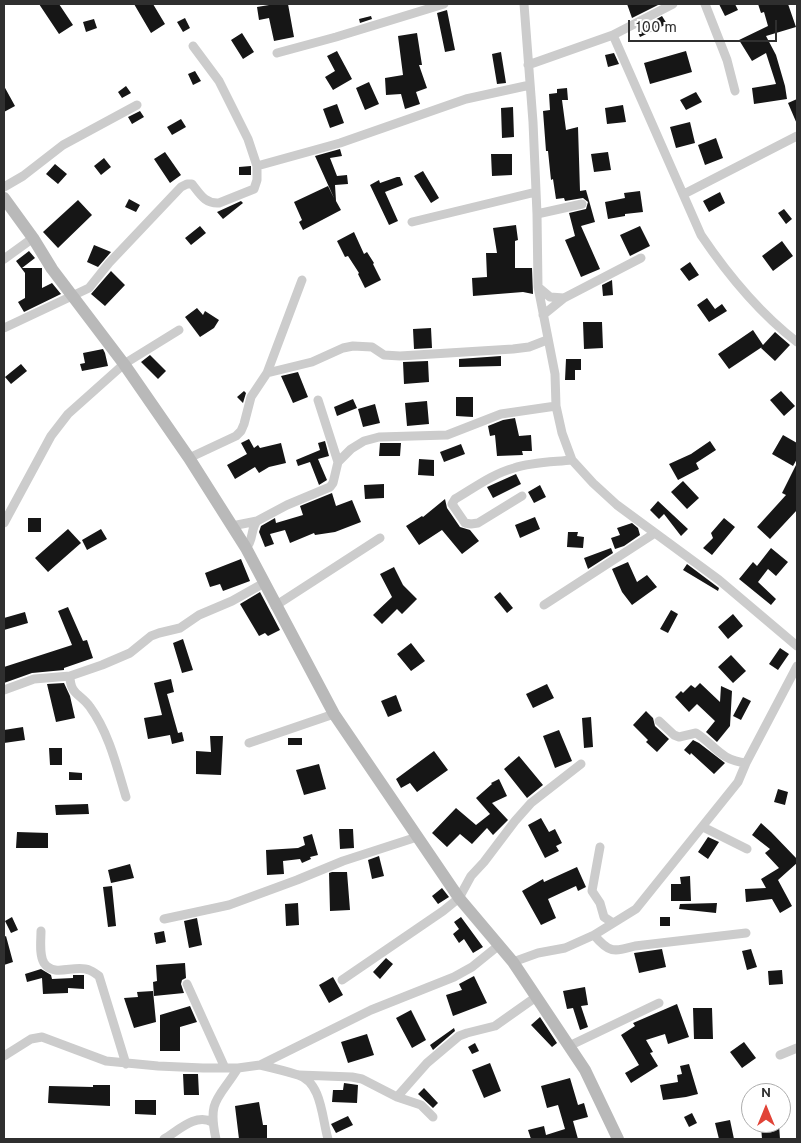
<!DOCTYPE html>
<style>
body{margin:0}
#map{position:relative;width:801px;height:1143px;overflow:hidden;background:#fff;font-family:Overpass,sans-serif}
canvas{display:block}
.frame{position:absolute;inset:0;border:5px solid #2f2f2f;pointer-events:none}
.north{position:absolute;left:741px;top:1083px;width:50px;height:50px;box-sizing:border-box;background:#fff;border:1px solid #acacac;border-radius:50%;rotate:0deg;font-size:14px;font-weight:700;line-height:20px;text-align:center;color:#2f2f2f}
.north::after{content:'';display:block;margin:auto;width:18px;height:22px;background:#e14337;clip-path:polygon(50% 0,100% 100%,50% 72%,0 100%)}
.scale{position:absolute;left:628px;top:20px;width:149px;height:22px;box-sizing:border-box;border:2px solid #2f2f2f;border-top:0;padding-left:6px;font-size:15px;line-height:18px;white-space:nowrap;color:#2f2f2f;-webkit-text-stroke:4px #fff;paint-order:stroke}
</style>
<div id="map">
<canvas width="801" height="1143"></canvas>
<div class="frame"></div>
<div class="north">N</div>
<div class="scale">100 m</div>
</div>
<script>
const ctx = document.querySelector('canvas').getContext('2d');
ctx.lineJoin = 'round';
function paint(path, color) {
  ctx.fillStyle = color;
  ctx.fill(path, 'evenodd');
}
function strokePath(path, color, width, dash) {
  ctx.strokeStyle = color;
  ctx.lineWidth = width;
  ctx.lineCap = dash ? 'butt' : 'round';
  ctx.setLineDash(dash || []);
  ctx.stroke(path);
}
paint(new Path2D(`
 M39,4H59L73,25L59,34Z
 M134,4H153L165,24L151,33Z
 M275,4H288L294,37L274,41L269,18L259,20L257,7Z
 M627,4H660L632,18Z
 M719,4H735L738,10L725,16Z
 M758,4H788L796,27L766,36L776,55L785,86L787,99L754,104L752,88L776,84L766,53L752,61L739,40L768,26L764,12L761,13Z
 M447,10L455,50L445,52L437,13Z
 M371,16L372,19L360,23L359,19Z
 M662,16L667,24L640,37L637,30Z
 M185,18L190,28L183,32L177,22Z
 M94,19L97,28L86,32L83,22Z
 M242,33L254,52L243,59L231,40Z
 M417,33L422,65H419L427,88L416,92L420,104L405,109L401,94L386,95L385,78L403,75L398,36Z
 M337,51L352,79L333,90L325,77L335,71L327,56Z
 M686,51L692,72L650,84L644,63Z
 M501,52L506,83L497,84L492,54Z
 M614,53L619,64L608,67L605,55Z
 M195,71L201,81L193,85L188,74Z
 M369,82L379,104L365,110L356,88Z
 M4,86L15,106L4,112Z
 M126,86L131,93L122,98L118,92Z
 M567,88L568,100H562L566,130L578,127L580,191L586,190L595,222L581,226L600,269L581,277L565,240L575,236L569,213L586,209L588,202L583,198L565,201L564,198L556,199L553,179L551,180L548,151H546L543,111L550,110L549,94L557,93V89Z
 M696,92L702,102L686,110L680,100Z
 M797,99V124L788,103Z
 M337,104L344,123L330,128L323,109Z
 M623,105L626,122L607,124L605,108Z
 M513,107L514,137L502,138L501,108Z
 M140,111L144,117L132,124L128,117Z
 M181,119L186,127L172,135L167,127Z
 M690,122L695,143L676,148L670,127Z
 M716,138L723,158L705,165L698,145Z
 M340,149L342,156L330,158L337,176L347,175L348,184L335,185L336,201L341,210L303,230L299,222L302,220L294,202L328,186L334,198L315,156Z
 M165,152L181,175L170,183L154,159Z
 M608,152L611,170L594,172L591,154Z
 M491,154H512V175L492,176Z
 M104,158L111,167L101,175L94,166Z
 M55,164L67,174L58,184L46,174Z
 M251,166V175H239V167Z
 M423,171L439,198L431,203L414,176Z
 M397,177H400L403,185L385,192L398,221L389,225L370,185L379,180L380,183Z
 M640,191L643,212L625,214V216L608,219L605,202L625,198L624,193Z
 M720,192L725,203L709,212L703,201Z
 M129,199L140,205L136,212L125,207Z
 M78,200L92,215L58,248L43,232Z
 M241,201L243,203L223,219L217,212Z
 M784,209L792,219L786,224L778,213Z
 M516,225L518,240L515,241V268H532L533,294L523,292L473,296L472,278L487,277L486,253H497L493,228Z
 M200,226L206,233L191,245L185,238Z
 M640,226L650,246L630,256L620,235Z
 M354,232L364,254L367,252L374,263L373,264L381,280L365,288L358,274L359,273L348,256L345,257L337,241Z
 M782,241L793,256L773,271L762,256Z
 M94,245L111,252L98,267L87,262Z
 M29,251L35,258L22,268H42V288L52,283L61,294L24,312L18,302L25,298V273L16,261Z
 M690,262L699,275L689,281L680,269Z
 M111,271L125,285L105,306L91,294Z
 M612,280L613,295L603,296L602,285Z
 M707,298L715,309L722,304L727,311L709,322L697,305Z
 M197,308L203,315L205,311L219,320L214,328L200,337L185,317Z
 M583,322H602L603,348L584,349Z
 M431,328L432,348L414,349L413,329Z
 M753,330L763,345L775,332L790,345L775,361L761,348L762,347L729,369L718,354Z
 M103,349L105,353L108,366L82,371L80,364L85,363L83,353Z
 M150,355L166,371L158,379L141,362Z
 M501,356V366L459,367V359Z
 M566,359H581V370H575V380H565Z
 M428,361L429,382L404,384L403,362Z
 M21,364L27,371L11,384L5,377Z
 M298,372L308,397L293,403L281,376Z
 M244,391L246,393L243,403L237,397Z
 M781,391L795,406L784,416L770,400Z
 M456,397H473V417L456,416Z
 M353,399L357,408L337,416L334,407Z
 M427,401L429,424L407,426L405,403Z
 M375,404L380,423L363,427L358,409Z
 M515,418L519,436L531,435L532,451H522L523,455L497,456L495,435L490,436L488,426L503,420Z
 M783,435L797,443V459L793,466L772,454Z
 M249,439L254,448L258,445L260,448L281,443L286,463L269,467L259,473L255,467L235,479L227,465L247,454L241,443Z
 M325,441L329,456L318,459L327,480L319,485L310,462L298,466L296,460L320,450L318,443Z
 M710,441L716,450L696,463L699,469L678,480L669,464L691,454Z
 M380,443H401L400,456H379Z
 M461,444L465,454L444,462L440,452Z
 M419,459L434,460V476L418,475Z
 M797,463V510L770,539L757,527L786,495L782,493Z
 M516,474L521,484L493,498L487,487Z
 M683,481L699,498L687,509L671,492Z
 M384,484V498L365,499L364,485Z
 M540,485L546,497L534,503L528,492Z
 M332,493L336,506L352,500L361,522L335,532L315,535L314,533L290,543L285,530L270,534L274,544L265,547L259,532L261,526L275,518L276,523L303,515L300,506Z
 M445,499L447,508L460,527L470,530L479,541L462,554L442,530L419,545L406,526L422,516L423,517Z
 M658,501L688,529L681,536L664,514L659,519L650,510Z
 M535,517L540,529L520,538L515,525Z
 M28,518H41V532H28Z
 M724,518L735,527L712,555L703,548L713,538L711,533Z
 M632,523L638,528L640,535L624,546L615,549L611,538L620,535L617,528Z
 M68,529L81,543L48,572L35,558Z
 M101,529L107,539L87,550L82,540Z
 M568,532H578L577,536L584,537L583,548L567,547Z
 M611,548L613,553L588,569L584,558Z
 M771,548L788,562L776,576L768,569L758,582L776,599L771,605L739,579L753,562L757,566Z
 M241,559L250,581L223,591L220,584L210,587L205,573Z
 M628,562L637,582L647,575L657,587L632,605L622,592L612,569Z
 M687,564L719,588L718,591L683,570Z
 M394,567L403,585L417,599L402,614L397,609L382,624L373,615L392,597L380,574Z
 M260,592L280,630L268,636L265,633L259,636L240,604Z
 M500,592L513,608L507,613L494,597Z
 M68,607L83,641L87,640L93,658L64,668V670L32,673L4,683V667L72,645L58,611Z
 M671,610L678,614L668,633L660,629Z
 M25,612L28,623L4,630V618Z
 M733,614L743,626L728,639L718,627Z
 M183,639L193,670L182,673L173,643Z
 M411,643L425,661L411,671L397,654Z
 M780,648L789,654L778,670L769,664Z
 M731,655L746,671L733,683L718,667Z
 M171,679L174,692L167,694L178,733L182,732L184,741L172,744L170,735L148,739L144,718L162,715L154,683Z
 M64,683L70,696L75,718L56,722L47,684Z
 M700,683L720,702L721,686L732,691L730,726L717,742L706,732L715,721L697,704L689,712L675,697L681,691L683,693L691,685L695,688Z
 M547,684L554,698L533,708L526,694Z
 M396,695L402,711L388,717L381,701Z
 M743,697L751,701L741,720L733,716Z
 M646,711L653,718L655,726L669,739L657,752L646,742L648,740L633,725Z
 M591,717L593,747L584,748L582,718Z
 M23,727L25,740L4,743V730Z
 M559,730L572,761L555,768L543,736Z
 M210,736H223L221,775L196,774V751L211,752Z
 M288,738H302V745H288Z
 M693,740L699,743L725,763L714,774L691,753L690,755L684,750Z
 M49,748H62V765H50Z
 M434,751L448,770L417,792L410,783L401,788L396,779Z
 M519,756L543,785L527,798L504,769Z
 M319,764L326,789L304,795L296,770Z
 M69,772L82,773V780H69Z
 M499,779L507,796L492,803L508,820L493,835L487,828L472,844L460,834L447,847L432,833L456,808L476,825L490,814L476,798L492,784L491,783Z
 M778,789L788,792L785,805L774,802Z
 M88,804L89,814L56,815L55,805Z
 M541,818L549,832L555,829L562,843L556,846L559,851L545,858L528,825Z
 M761,823L771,832L797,859V863L778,880L792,906L780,913L772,899L746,902L745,889L766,888L761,879L779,868L765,853L770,849L752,835Z
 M339,829H353L354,848L340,849Z
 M17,832L48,833V848H16Z
 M312,834L318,855L310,857L311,859L302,863L300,859L283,861L284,874L267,875L266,850L298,848L305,845L303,837Z
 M708,837L719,842L708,859L698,852Z
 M379,856L384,876L372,879L368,860Z
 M130,864L134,878L111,883L108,870Z
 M577,867L586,887L578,891L576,886L548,899L556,918L541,925L522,891L543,879L544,882Z
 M332,872H347L350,910L330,911L329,873Z
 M690,876L691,901H671V884H681L680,877Z
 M112,886L116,926L108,927L103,887Z
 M442,888L449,897L438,904L432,896Z
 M298,903L299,925L286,926L285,904Z
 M717,903L716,913L679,909L680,904Z
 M12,917L18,930L11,933L5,921Z
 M461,917L483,947L473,953L464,939L459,943L453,934L459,929L454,922Z
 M660,917H670V926H660Z
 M197,918L202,945L189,948L184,921Z
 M164,931L166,942L156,944L154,933Z
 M6,936L13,962L4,965V937Z
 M662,949L666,967L639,973L634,953Z
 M751,949L757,967L747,970L742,951Z
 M386,958L393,964L380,979L373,972Z
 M185,963L186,978L182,980L181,984L184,993L154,996L153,982L157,981L156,965Z
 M41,969L51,975L52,979L73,978V975H84V989L68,988V993L43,994L42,978L27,982L25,974Z
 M782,970L783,984L769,985L768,971Z
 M474,976L487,1003L453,1016L446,995L462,990L459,984Z
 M333,977L343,995L329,1003L319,985Z
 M585,987L588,1005L581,1006L588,1027L580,1030L573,1008L567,1009L563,991Z
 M153,991L156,1022L134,1028L124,998L138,997L137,992Z
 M677,1004L689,1037L668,1044L665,1034L646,1040L653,1052L650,1053L658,1066L631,1083L625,1073L639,1065L621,1035L635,1026L633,1023Z
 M190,1006L197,1022L180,1027V1051H160V1015Z
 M693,1008H712L713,1039H694Z
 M411,1010L426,1040L412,1048L396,1018Z
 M540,1017L557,1043L552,1047L531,1025Z
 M454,1028L455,1031L433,1050L430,1045Z
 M367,1034L374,1055L348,1063L341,1042Z
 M744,1042L756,1058L742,1068L730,1052Z
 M475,1043L479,1051L472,1054L468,1047Z
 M490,1063L501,1091L484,1098L472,1070Z
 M689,1064L698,1094L686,1097L663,1100L660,1085L678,1082L677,1075L682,1074L680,1066Z
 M183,1074H198L199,1095H184Z
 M570,1078L578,1105L584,1103L588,1117L573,1121L578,1139H531L528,1130L544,1126L546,1135L565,1129L558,1105L547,1108L541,1086Z
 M344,1083L358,1085L357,1103L332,1102L333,1090H343Z
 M93,1085H110V1106L48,1103L49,1086L93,1087Z
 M424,1088L438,1103L433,1108L418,1094Z
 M135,1100H156V1115L135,1114Z
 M259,1102L263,1125H267V1139H239L235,1106Z
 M692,1113L697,1123L689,1127L684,1117Z
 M348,1116L353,1125L336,1133L331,1124Z
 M730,1120L734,1139H719L715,1123Z
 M779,1125L780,1139H762L761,1126Z`), '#161616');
strokePath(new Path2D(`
 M524,4L533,122L537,214L538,287L555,374L556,406L562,433L572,460L593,483L617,505L719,580L797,646
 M705,4L727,60L735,91
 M613,35L673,4
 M277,53L336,37L444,4
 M528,65L613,35L701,235C728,275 758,312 797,342
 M257,166L340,143L466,99L530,85
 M4,187L23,176L63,145L137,105
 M684,194L797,136
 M537,214L582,204
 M412,222L536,192
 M4,259L33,238
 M538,287L550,297L564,298
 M543,315L564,298L641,258
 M4,328L89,288L109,263L181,187L187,184H192C200,194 205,204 219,203L254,189L257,180V166L248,139L219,81L193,46
 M267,373L312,362L343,348L353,346L372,347L384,355L400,356L513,349L529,347L547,340
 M189,458L236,436L241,431L244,424L251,397L267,373L302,280
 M338,462L351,449L364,441L379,437L447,435L501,414L556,406
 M522,496L478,523L471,524L465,523L452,504L455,499C474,488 492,474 514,468C532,462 553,462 572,460
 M4,523L51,436L68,414L124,364L179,330
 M232,526L257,521L287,505L330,487L333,483L338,462L318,400
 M246,548C254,540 250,530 257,521
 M544,605L655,533
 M275,606L380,538
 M70,676C70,695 81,694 90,707C109,733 117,767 126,797
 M4,690L34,679L70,676L102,665L130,653L151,636L159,633L180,628L199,615L232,601L264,583
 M659,721L674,735L679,737L696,733C716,746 720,760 746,763
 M249,743L334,714
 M703,827L747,849
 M600,847L592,891L600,903L604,917L613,923
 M164,919L229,905L297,880L343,861L417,837
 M41,931C41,940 39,955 44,963C54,978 75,964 89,970C92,971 96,974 99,976L126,1064
 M594,935C609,953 613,952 635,946L746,933
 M513,962L538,953L565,948L594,935L636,909L738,782L746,763L797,666
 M342,980L443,911L459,898L471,876L484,862L515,821L531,803L581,764
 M187,984L225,1068
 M569,1046L659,1003
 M780,1055L797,1048
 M4,1056L31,1039L42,1037L106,1061L158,1066L203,1068H238L260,1065L371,1010L454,977L472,967L498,946
 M260,1065C273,1068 286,1071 298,1075C322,1082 322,1119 328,1139
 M299,1075L352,1077L362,1079L397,1097L421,1105L433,1117
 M397,1097L427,1063L459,1036L467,1033L495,1026L536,997
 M164,1139C178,1131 195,1113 212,1122
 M216,1139C207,1099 219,1099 238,1068`), '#ccc', 9);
strokePath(new Path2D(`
 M4,198L33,238L52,269L124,364L189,458L246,548L334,714L459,898L513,962L585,1070L618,1139`), '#b9b9b9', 12);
</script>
